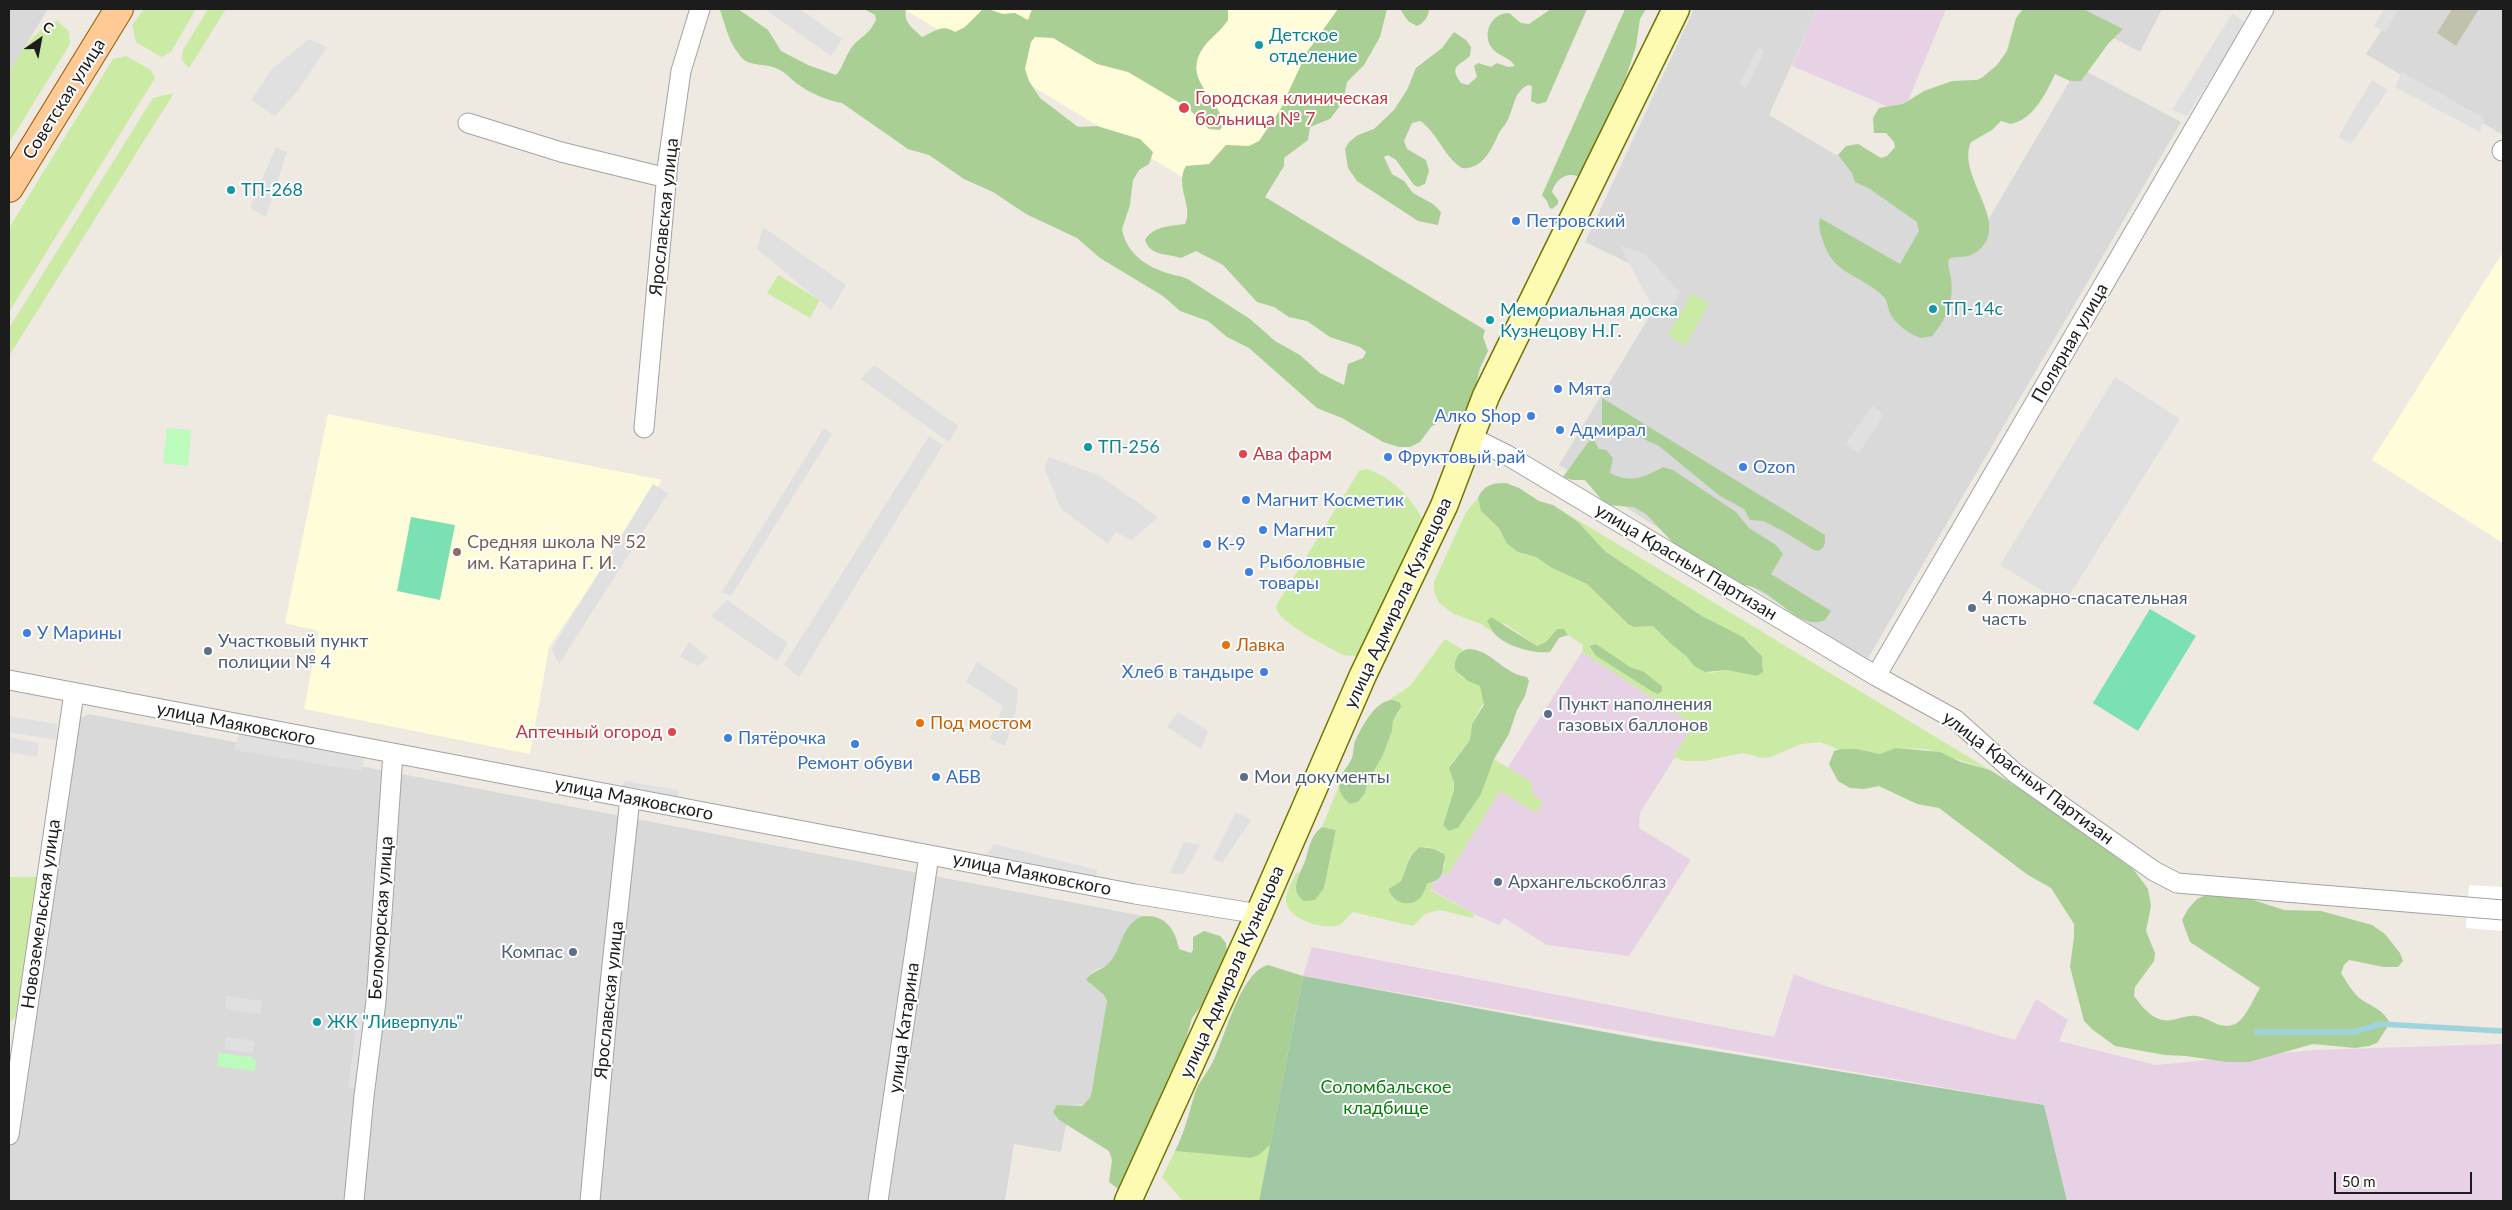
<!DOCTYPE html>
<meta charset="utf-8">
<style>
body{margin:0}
#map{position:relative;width:2512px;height:1210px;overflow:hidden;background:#eee9e1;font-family:Lato,sans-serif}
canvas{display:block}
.frame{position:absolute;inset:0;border:10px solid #1c1c1c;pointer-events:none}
.north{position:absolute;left:15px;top:15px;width:50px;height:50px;-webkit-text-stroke:4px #fff;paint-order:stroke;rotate:33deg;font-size:14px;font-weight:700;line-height:20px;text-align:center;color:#1c1c1c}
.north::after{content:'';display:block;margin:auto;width:18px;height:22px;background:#1c1c1c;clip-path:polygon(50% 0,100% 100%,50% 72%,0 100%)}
.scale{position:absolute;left:2334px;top:1172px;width:138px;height:22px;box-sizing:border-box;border:2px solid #1c1c1c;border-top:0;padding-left:6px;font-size:15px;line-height:18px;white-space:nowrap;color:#1c1c1c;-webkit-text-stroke:4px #fff;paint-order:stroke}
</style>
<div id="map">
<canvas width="2512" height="1210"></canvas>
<div class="frame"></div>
<div class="north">С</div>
<div class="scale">50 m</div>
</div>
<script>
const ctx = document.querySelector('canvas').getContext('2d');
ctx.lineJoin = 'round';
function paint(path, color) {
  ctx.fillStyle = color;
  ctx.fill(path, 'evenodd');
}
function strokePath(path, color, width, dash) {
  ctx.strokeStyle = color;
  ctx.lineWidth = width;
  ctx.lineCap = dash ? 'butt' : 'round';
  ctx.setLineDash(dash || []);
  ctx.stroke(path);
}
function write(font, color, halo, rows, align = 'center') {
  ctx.font = font + ' Lato,sans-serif';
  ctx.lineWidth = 4;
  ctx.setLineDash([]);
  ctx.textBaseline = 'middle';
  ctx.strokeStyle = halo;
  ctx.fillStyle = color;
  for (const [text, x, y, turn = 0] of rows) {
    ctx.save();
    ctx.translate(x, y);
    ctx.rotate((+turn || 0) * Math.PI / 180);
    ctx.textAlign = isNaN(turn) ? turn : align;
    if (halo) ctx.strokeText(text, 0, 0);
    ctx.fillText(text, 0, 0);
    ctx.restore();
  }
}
paint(new Path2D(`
 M9,9H48L9,73Z
 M1694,9H1817L1769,115L1977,239L2078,67L2181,122L1867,660L1559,465L1670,283L1585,242Z
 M2059,9H2162L2140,52Z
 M2395,9H2503V135L2366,54Z
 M88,714L1143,916L1125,930L1119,948L1108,965L1093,971L1086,980L1104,995L1107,1001L1100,1055L1090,1098L1086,1104L1069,1106L1059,1120L1066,1124L1061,1152L1014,1144L1005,1201H9V1073L78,720Z`), '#dad9d9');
paint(new Path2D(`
 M1817,9H1946L1903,113L1792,66Z
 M1582,652L1695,725L1640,813L1639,828L1691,860L1629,956L1547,945L1504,918L1499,925L1474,914L1430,889Z
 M1312,947L1774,1037L1794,974L1822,985L2015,1040L2036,999L2068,1020L2059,1041L2156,1065L2313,1050L2503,1044V1201H2067L2044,1105L1303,976Z`), '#e7d2e5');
paint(new Path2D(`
 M904,9H1364L1234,208Z
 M2503,252V543L2372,460Z
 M328,414L662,480L549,647L530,754L304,709L319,631L285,623Z`), '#fffdd9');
paint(new Path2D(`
 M2452,9H2479L2456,46L2437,33Z`), '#c2c1ac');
paint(new Path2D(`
 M144,9H196L171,52L161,57L136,42L132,25Z
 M208,9H226L189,68L182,60L183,50Z
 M57,21L69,31L70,44L9,143C9,122 6,98 9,77C11,62 41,22 57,21Z
 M126,56L151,70L155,78L9,312V228L113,59Z
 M174,93L9,356V328L153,98Z
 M778,275L820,300L810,318L767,293Z
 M1692,293L1709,304L1685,346L1668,335Z
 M1366,469C1389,474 1415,501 1424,523L1363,657L1343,655C1329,647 1276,622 1276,606L1359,471Z
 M1478,498L1481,511L1499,528L1507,544L1518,552L1536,557L1552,568L1587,584L1628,624L1634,627L1653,626L1671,644L1686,656L1694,666L1711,673L1726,670L1757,676L1763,672L1762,656L1749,642L1702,616L1606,552L1578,522L1553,505L1990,770L1926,749L1897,748L1880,754L1857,749H1838L1820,742L1801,744L1771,757L1762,758L1743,753L1704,761H1685L1673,757L1694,725L1582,652L1583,645L1568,635L1566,631L1557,629L1546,642L1537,646L1504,623L1492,628L1493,632L1481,624L1454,614L1439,603L1434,591V582L1466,512ZM1596,644C1604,650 1621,663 1629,666C1641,672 1650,676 1660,684L1656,693L1595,655L1589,648L1591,645Z
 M1445,639L1463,650L1455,661L1454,667L1462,677L1480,686L1484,702L1472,724L1470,740L1452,763L1454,790L1443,825L1456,830C1474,809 1484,785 1494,759L1531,782L1533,795L1543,802L1536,813L1500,791L1447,876L1443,873C1444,868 1447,861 1445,857C1443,848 1428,847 1420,847C1405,857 1408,865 1402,878C1399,884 1394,888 1390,894C1397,905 1413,906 1422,896C1424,893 1425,887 1427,884L1434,882L1430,890L1474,914L1473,918L1440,910L1425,914L1413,926L1353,912C1349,916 1344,922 1339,925C1324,931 1283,918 1286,898C1287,890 1293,880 1296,873L1299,872L1296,884L1299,897L1324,888L1336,830L1322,827L1339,786L1340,792L1350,804L1358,802L1365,793L1368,781L1383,755L1392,731L1393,721L1400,711L1393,700H1389L1410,686Z
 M9,877H39L21,1012L9,1023Z
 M1270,1145L1259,1201H1183L1162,1177L1175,1151L1251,1158L1259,1155Z`), '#cbeba4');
paint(new Path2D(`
 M738,9L768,30L781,51L808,65L836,75C843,68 845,56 852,47C861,36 868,36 876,20L875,15L864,9H906C903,23 913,28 922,37C934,32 942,23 955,32L965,27L982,10L988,9L1003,14L1015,13L1028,20L1032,9H1228V20C1220,33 1208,38 1200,53C1185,83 1221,99 1223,125L1220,130L1209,129L1187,107L1128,72L1097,64L1053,38L1035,37L1031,42L1025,69L1029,81L1040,98L1078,127L1097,126L1140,139L1153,152L1149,164L1139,170L1133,180L1130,205L1122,229C1126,252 1144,265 1164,272C1174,276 1182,275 1191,281L1250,319L1275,341L1300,355L1320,373L1344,385L1348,364L1363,358L1366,352L1360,347L1330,337L1307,321L1289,317L1274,307L1257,302L1223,265L1196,251L1181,258C1167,253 1151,257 1145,240C1153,226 1171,226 1185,224C1194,207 1174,185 1186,166L1209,164L1226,145L1249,146L1259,141L1280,110L1307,52L1338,9H1387L1380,37L1364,65L1347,82L1343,102L1330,119L1310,127L1308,140L1284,158V166L1265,197L1485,330L1483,337L1488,351L1480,368L1474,393L1462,416L1454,424L1446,417L1431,427L1420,442L1410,447H1399L1383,442L1342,418L1317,408L1249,348L1227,337L1208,321L1180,311L1163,296L1100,258L1077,238L1026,214L993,192L964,179L929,155L908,149L842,103C828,101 808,92 796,83C790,78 785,72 778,69C767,63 750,67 742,58C729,44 726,27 720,10Z
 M1400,9H1429C1429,16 1424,23 1417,26L1408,21Z
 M1551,9H1587L1546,102L1538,104L1531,101L1532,86L1528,85C1514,92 1515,104 1509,117C1507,123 1502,128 1499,133C1492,148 1483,170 1462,168C1443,156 1438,133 1420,121L1412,123L1404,141L1407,149L1426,160L1429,171L1425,184L1418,187L1414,185L1396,160L1388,155L1384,157L1392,174L1404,181L1413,193L1433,204L1441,212L1438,225L1418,221L1357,181L1348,168L1345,149L1349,142L1358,135L1374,129L1394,110L1407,90L1416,68L1442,48L1454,32L1466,40L1471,47L1470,56C1460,65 1448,66 1461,83L1468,85L1477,77L1474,66L1478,63L1491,67L1497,63L1508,67L1515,66C1510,57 1497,56 1491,47C1482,32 1492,13 1509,13L1521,23L1529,24Z
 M1625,9H1646L1640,19L1636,46L1626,77L1619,91L1620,94L1579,177C1567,171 1555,180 1552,192L1558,200V204L1552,209L1549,207L1547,201L1542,195Z
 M2023,9H2083L2123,29L2108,44L2081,81H2070L2055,74C2046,93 2034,119 2011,124L2001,121L1992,130L1971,142C1955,177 2016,226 1975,253C1966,259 1957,255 1949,259C1947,266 1950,271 1951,278C1954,301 1947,319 1932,336L1921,338C1908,334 1894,323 1889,311C1888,306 1887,300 1883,296C1860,274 1833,275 1823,241C1820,232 1818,227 1820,218L1900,264L1919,231L1917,222L1870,189L1855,182L1852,173L1838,155L1846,146L1858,144L1881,158L1887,156L1895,147L1894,142L1886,133H1874L1873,118L1879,108L1903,104L1924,91L1952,81L1977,80L1983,77L1997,65L2007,51L2016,18Z
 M1602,398L1825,535C1825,543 1826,546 1819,551L1814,550L1783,531L1763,521L1750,520L1744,509L1720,496L1659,446L1633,434L1619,435L1602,429Z
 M1592,437L1599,449L1606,450L1613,458L1610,473C1631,484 1645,477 1663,467L1673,470L1736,512L1749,528L1776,545L1783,554L1771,574L1831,611L1825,620C1795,633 1773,583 1739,585L1676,546L1646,514L1634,507L1606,505L1585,480H1572L1563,477Z
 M1506,483L1519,488L1539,501L1553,505L1578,522L1606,552L1702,616L1743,637L1762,656L1763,672L1757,676L1726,670L1705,672L1694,666L1686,656L1671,644L1653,626L1634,627L1628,624L1587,584L1552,568L1536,557L1518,552L1507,544L1499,528L1481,511L1478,498C1484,485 1492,483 1506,483Z
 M1491,617L1537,646L1546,642L1557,629H1564L1568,635L1559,638L1550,652C1533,654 1504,646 1493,632C1491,629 1489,624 1487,621Z
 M1596,644L1630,667L1644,672L1662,686V691L1658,694L1653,692L1595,655L1589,646Z
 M1467,649C1492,649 1501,673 1527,677L1529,681L1525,696L1517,710L1509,734L1494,759L1481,794L1458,828L1449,831L1443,825L1454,790V783L1449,768L1470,740L1472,724L1484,705L1480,686L1468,681L1455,670C1453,661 1458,652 1467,649Z
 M1393,700L1400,703L1401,707L1393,721L1392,731L1383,755L1368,781L1365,793L1358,802L1350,804C1344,799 1339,793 1339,785C1339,775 1347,768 1351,760C1354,755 1353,747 1355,741C1362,727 1375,700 1393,700Z
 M1896,748L1940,752L1961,762L1990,770L2047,806L2134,870L2148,889L2151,906L2146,931L2155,953L2154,961L2135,987L2134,996C2141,1005 2148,1015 2159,1019C2172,1024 2184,1014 2197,1016C2210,1018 2222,1032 2237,1023C2246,1017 2254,998 2260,988L2190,942L2182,920L2188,909L2197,899L2210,893L2247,898L2284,910L2321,911L2372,925L2385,934L2400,953L2403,961L2398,967H2384L2349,960L2344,965L2341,973C2346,981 2354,995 2362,1000C2373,1007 2383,1010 2390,1023L2377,1043L2369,1046L2355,1048L2313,1044L2249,1062H2227L2186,1056L2165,1055L2115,1046L2093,1030L2084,1021L2070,967L2074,937V924L2051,888L2028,875L1939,808L1917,804L1879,786L1864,789L1850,788L1838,781L1829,764L1834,751L1841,749H1857L1880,754Z
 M1322,827L1336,830L1324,888L1315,900L1304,901C1287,889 1302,872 1306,858C1309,847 1311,835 1322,827Z
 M1420,847L1435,849L1444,854C1447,860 1444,861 1443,867C1442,879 1438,880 1427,884C1425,889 1423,896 1419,899C1408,908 1391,902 1389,889L1401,881C1407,868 1407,856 1420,847Z
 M1143,916C1165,915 1175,928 1179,949L1191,953L1193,950V937L1204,931L1220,936L1226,943L1227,952L1206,1000L1192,1018L1183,1050L1148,1130L1140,1142L1122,1188L1118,1189L1109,1182L1112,1160L1109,1151L1059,1120L1053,1112L1057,1105L1082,1106L1090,1098L1092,1090L1107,1001L1104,995L1086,980C1092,970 1101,971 1108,964C1124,947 1119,926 1143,916Z
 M1268,965L1303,976L1270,1145L1259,1155L1251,1158L1175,1151C1185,1132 1189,1112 1195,1093C1199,1081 1209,1071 1214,1059C1226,1035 1240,973 1268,965Z`), '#a9cf94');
paint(new Path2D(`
 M1303,976L1648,1040L2044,1105L2067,1201H1259Z`), '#a1c8a4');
paint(new Path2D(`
 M167,428L191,430L188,466L163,463Z
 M219,1053L251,1057L256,1061L255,1071L217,1066Z`), '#bbfbbc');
paint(new Path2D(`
 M411,517L455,525L440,600L397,591Z
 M2150,609L2196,636L2138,731L2093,703Z`), '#7be1b3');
paint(new Path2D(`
 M765,9H800L842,39L831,56Z
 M2384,9H2399L2385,32L2374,26Z
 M2232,14L2246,23L2187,116L2172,110Z
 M309,39L327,47L297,92L275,116L251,100L272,69Z
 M1758,47L1765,51L1746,88L1739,85Z
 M2402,72L2484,118L2480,132L2395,87Z
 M2372,80L2388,90L2351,144L2338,137Z
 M276,147L287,152L266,217L250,208Z
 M763,227L846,285L831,310L757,249Z
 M1620,246L1644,253L1680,292L1667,316L1651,304Z
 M874,365L958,426L949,442L861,379Z
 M2115,377L2180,419L2064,604L2000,565Z
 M1873,406L1884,415L1859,453L1845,444Z
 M824,428L832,434L731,596L722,592Z
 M929,436L943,445L799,677L784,665Z
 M1049,457L1100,476L1158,517L1132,540L1115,532L1108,544L1061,509L1044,467Z
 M653,484L668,493L559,664L552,649Z
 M727,600L788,643L777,661L711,616Z
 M689,642L708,657L698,666L680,657Z
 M977,662L1018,689L1015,715L1005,746L990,739L1003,706L966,682Z
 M1178,712L1208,731L1201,749L1167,727Z
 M9,716L57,724L56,740L9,732Z
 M239,734L365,753L362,771L234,750Z
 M9,737L39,743L37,757L9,752Z
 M625,781L679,790L678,797L622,786Z
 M1236,812L1251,820L1222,863L1213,858Z
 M1184,842L1200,845L1184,874L1170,873Z
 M994,844L1097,870L1096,881L986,856Z
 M226,996L262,1001L260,1014L225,1009Z
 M358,1014L369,1016L360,1089L348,1088Z
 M226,1037L255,1041L253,1053L224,1049Z`), '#e0e0e0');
paint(new Path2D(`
 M2469,885L2503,887V931L2466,928Z`), '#fff');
strokePath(new Path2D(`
 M2257,1032H2354L2381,1024L2502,1031`), '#9fd4de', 5.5);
const minor = new Path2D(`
 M468,123L561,152L667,178
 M2502,151L2503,150
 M644,428L668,162L681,71L700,9
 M1471,437L1507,455L1876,676L1956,720L2015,773L2154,871L2177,883L2503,910
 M1876,676L2264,9
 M9,680L1135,894L1259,914
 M9,1135L74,693
 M354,1201L364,1096L376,1001L393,753
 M590,1201L610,984L630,798
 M878,1201L929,855`);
const secondary = new Path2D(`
 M1128,1201L1259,914L1363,675L1444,506L1486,396L1676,9`);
const primary = new Path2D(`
 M9,188L119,9`);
strokePath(minor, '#a3a3a3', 21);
strokePath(secondary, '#707501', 29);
strokePath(primary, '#945900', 30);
strokePath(minor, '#fff', 19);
strokePath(secondary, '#fcfbb1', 26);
strokePath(primary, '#ffca95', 28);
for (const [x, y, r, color] of [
 [1259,45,5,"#0f9aa8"],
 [1184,108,6,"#e0444e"],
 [231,190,5,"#0f9aa8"],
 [1516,221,5,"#3f7fe0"],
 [1933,309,5,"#0f9aa8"],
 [1490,320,5,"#0f9aa8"],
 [1558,389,5,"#3f7fe0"],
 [1531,416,5,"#3f7fe0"],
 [1560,430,5,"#3f7fe0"],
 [1088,447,5,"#0f9aa8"],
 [1243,454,5,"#e0444e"],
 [1388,457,5,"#3f7fe0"],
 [1743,467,5,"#3f7fe0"],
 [1246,500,5,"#3f7fe0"],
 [1263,530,5,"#3f7fe0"],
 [1207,544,5,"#3f7fe0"],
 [457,552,5,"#8d6e63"],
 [1249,572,5,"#3f7fe0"],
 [1972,608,5,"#5c6f8a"],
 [27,633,5,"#3f7fe0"],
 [1226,645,5,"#e8710a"],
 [208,651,5,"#5c6f8a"],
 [1264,672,5,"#3f7fe0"],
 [1548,714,5,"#5c6f8a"],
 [920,723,5,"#e8710a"],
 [672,732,5,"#e0444e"],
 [728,738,5,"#3f7fe0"],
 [855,744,5,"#3f7fe0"],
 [936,777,5,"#3f7fe0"],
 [1244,777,5,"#5c6f8a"],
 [1498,882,5,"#5c6f8a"],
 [573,952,5,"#5c6f8a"],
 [317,1022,5,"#0f9aa8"]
]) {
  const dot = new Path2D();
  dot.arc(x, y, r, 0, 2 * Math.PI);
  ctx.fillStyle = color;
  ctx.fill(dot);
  strokePath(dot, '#fff', 2);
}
write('18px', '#0d838f', '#fff', [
 ["Детское",1269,35],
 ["отделение",1269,56],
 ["ТП-268",241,190],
 ["ТП-14с",1943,309],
 ["Мемориальная доска",1500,310],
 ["Кузнецову Н.Г.",1500,331],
 ["ТП-256",1098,447],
 ["ЖК \"Ливерпуль\"",327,1022]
], 'left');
write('18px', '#be3a42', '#fff', [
 ["Городская клиническая",1195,98],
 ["больница № 7",1195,119],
 ["Ава фарм",1253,454],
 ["Аптечный огород",662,732,"right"]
], 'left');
write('18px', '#1c1c1c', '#fff', [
 ["Советская улица",64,99,-58],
 ["Ярославская улица",664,217,-84],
 ["Полярная улица",2070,343,-60],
 ["улица Красных Партизан",1686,562,31],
 ["улица Адмирала Кузнецова",1398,603,-65],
 ["улица Маяковского",236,724,11],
 ["улица Красных Партизан",2028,778,37],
 ["улица Маяковского",634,799,11],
 ["улица Маяковского",1032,874,11],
 ["Новоземельская улица",41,914,-82],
 ["Беломорская улица",381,918,-86],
 ["улица Адмирала Кузнецова",1232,972,-66],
 ["Ярославская улица",609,1000,-84],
 ["улица Катарина",904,1028,-82]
]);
write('18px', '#366cbe', '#fff', [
 ["Петровский",1526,221],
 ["Мята",1568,389],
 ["Алко Shop",1521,416,"right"],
 ["Адмирал",1570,430],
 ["Фруктовый рай",1398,457],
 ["Ozon",1753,467],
 ["Магнит Косметик",1256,500],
 ["Магнит",1273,530],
 ["К-9",1217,544],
 ["Рыболовные",1259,562],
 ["товары",1259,583],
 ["У Марины",37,633],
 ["Хлеб в тандыре",1254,672,"right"],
 ["Пятёрочка",738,738],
 ["Ремонт обуви",855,763,"center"],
 ["АБВ",946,777]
], 'left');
write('18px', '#785e54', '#fff', [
 ["Средняя школа № 52",467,542],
 ["им. Катарина Г. И.",467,563]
], 'left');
write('18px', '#4e5e75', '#fff', [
 ["4 пожарно-спасательная",1982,598],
 ["часть",1982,619],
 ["Участковый пункт",218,641],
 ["полиции № 4",218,662],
 ["Пункт наполнения",1558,704],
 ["газовых баллонов",1558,725],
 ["Мои документы",1254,777],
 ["Архангельскоблгаз",1508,882],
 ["Компас",563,952,"right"]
], 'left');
write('18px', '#c56008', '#fff', [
 ["Лавка",1236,645],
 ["Под мостом",930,723]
], 'left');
write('18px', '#077d09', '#fff', [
 ["Соломбальское",1386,1087],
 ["кладбище",1386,1108]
]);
</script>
